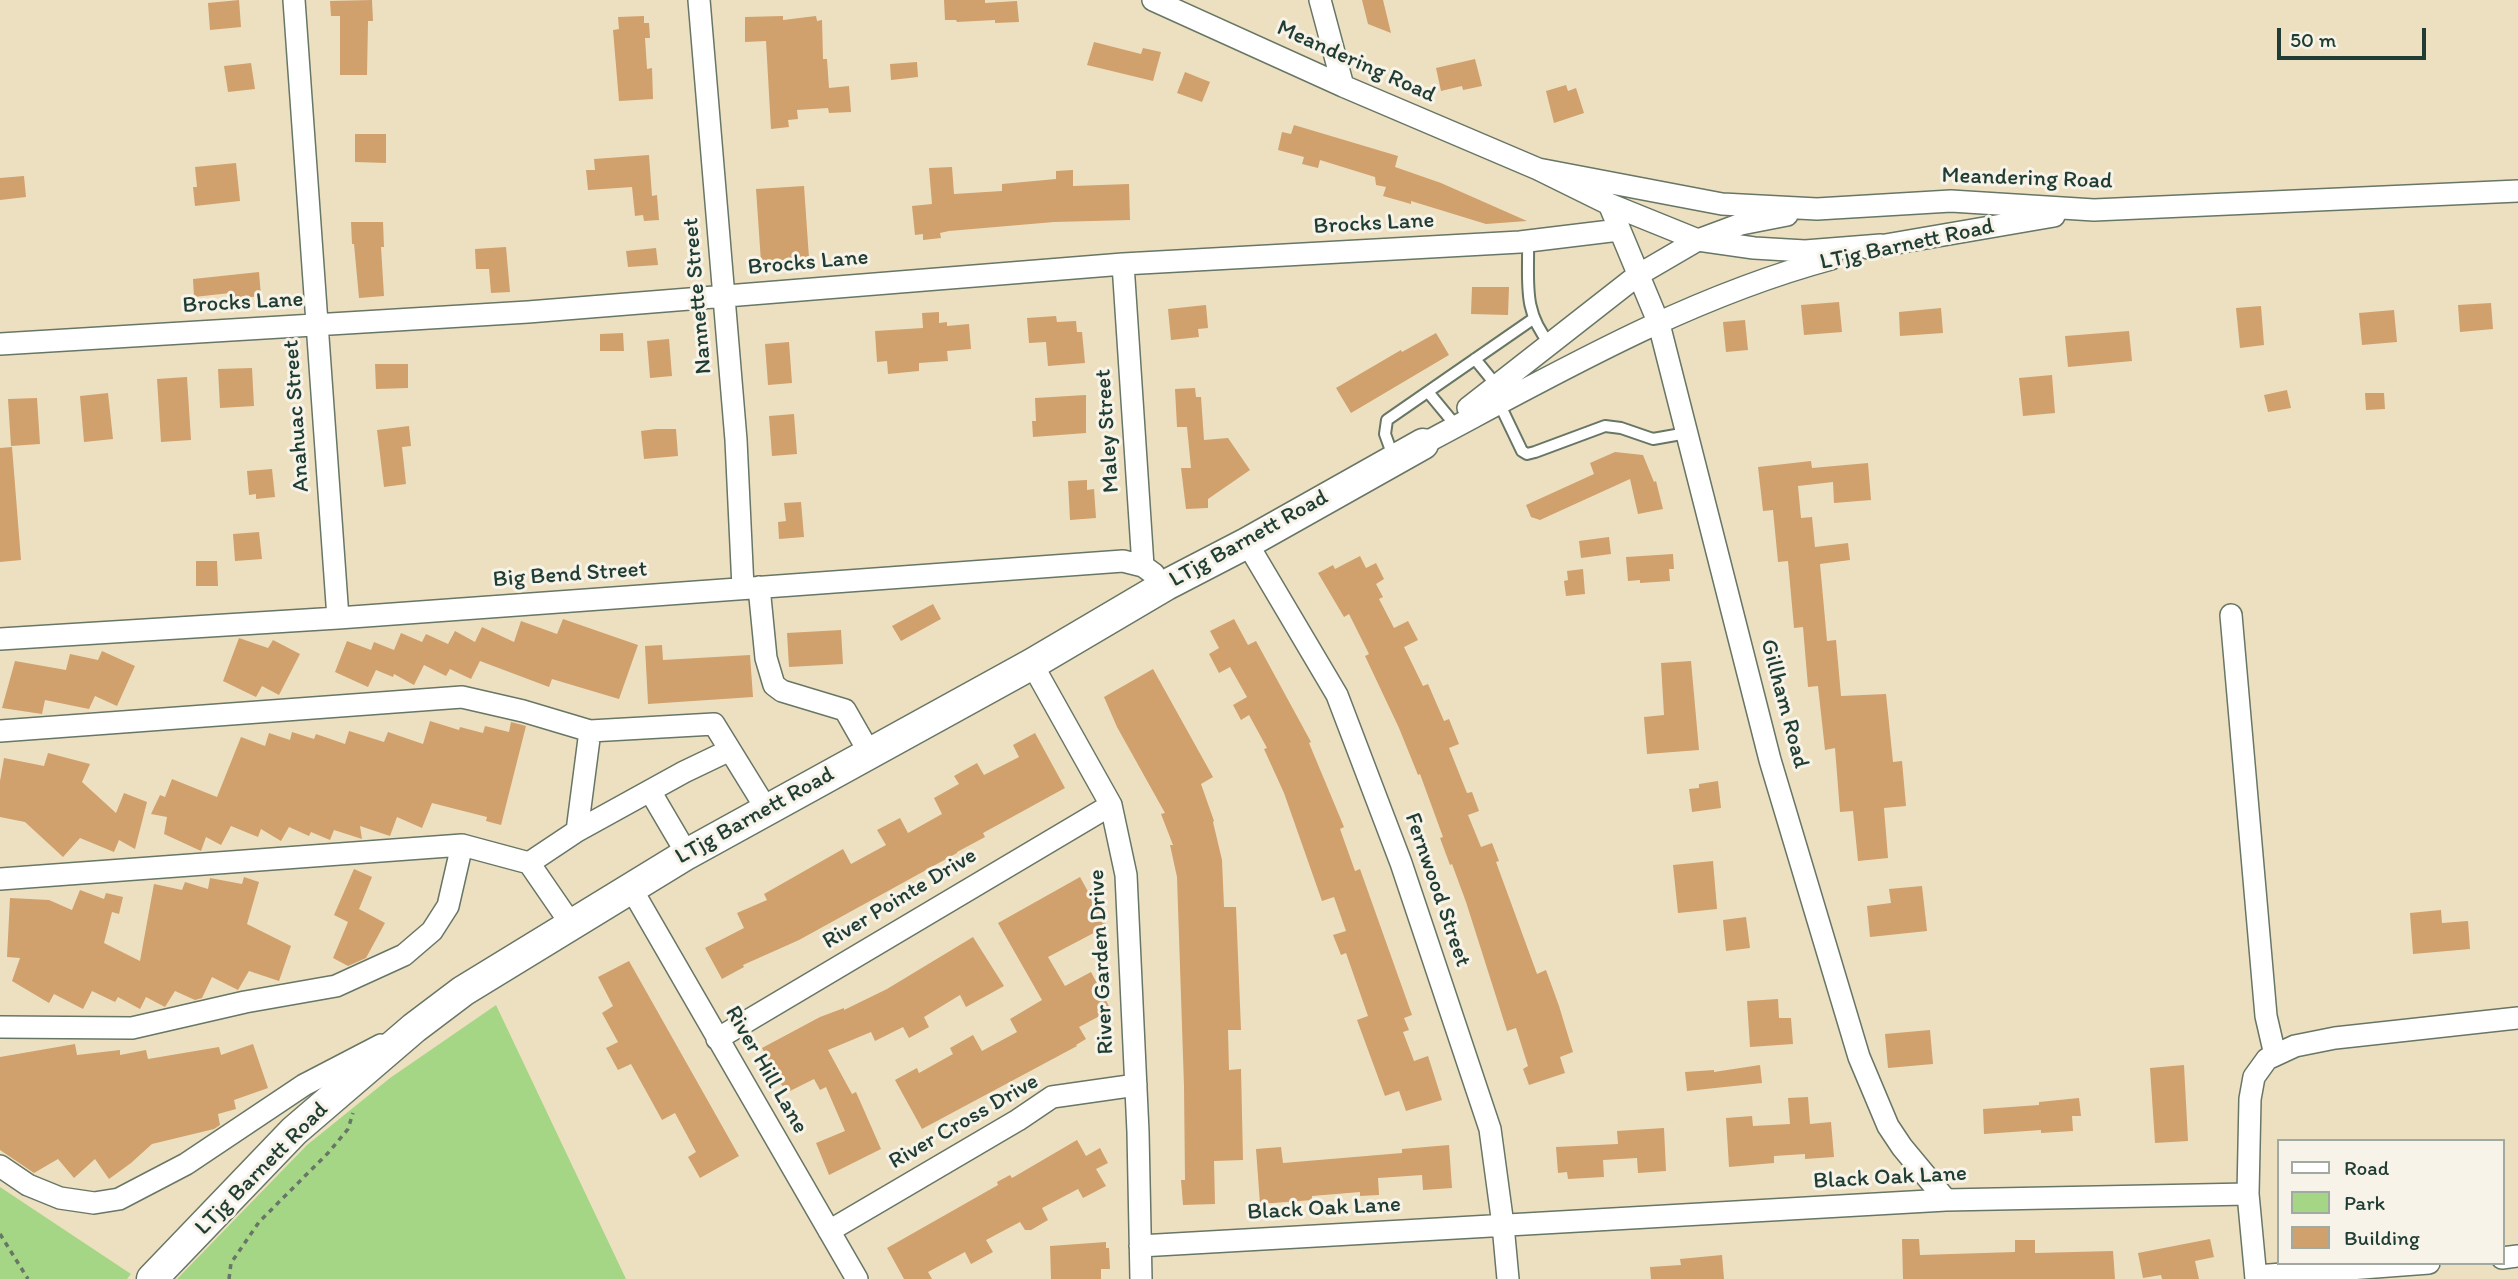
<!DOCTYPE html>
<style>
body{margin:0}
#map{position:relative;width:2518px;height:1279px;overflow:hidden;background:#ede0c0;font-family:Itim,sans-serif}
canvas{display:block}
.legend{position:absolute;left:2277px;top:1139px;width:228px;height:126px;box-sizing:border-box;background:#f7f3e8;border:2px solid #a1aaa0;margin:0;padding:9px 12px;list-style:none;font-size:21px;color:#1f3d34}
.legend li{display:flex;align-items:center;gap:14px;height:35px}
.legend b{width:35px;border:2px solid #a1aaa0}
.scale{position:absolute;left:2277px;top:28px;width:149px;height:32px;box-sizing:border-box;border:4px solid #1f3d34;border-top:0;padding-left:9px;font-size:21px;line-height:24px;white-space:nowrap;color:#1f3d34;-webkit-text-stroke:5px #f7f3e8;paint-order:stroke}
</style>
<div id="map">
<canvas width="2518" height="1279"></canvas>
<ul class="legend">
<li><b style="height:9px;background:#fff"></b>Road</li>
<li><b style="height:19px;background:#a5d685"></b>Park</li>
<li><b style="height:19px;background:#d0a06d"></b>Building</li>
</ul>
<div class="scale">50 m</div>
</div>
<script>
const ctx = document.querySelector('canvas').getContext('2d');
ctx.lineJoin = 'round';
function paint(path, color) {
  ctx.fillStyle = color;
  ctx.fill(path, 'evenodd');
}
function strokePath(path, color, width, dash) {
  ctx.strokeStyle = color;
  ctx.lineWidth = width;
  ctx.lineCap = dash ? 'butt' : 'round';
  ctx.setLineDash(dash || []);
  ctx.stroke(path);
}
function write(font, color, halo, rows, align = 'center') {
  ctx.font = font + ' Itim,sans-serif';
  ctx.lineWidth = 6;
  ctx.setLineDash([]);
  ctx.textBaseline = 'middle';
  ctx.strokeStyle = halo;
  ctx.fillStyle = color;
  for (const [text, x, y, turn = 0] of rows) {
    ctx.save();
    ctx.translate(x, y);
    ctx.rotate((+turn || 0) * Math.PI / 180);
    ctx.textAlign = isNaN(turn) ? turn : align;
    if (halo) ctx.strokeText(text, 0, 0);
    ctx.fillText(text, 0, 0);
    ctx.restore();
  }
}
paint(new Path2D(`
 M496,1005L626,1279H177L307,1145L390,1078Z
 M0,1187L131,1274L127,1279H0Z`), '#a5d685');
paint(new Path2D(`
 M239,0L241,27L210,30L208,3Z
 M372,0L373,21H368L367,75H340V16H331L330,1Z
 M944,0H985V3L1017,1L1019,22L995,23V20L957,22L956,20H945Z
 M1362,0H1383L1391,33L1368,24Z
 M644,16V23H649L650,38H645L647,69L652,68L653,99L619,101L613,30L619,29L618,17Z
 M783,16V20L816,16L817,21L822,20L823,59H827L829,88L849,86L851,112L829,113L828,108L797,110L798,119L788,120L789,127L771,129L766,41L745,42V17Z
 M1094,42L1141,54L1143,48L1161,52L1153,81L1087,65Z
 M1475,59L1482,86L1463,90L1462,86L1441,91L1436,68Z
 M917,62L918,77L891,80L890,64Z
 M251,63L255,89L228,92L224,66Z
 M1185,72L1210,82L1202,102L1177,93Z
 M1566,85L1568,91L1576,88L1584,113L1554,123L1546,91Z
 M1294,125L1398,156L1395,167L1441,183L1527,221L1486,224L1411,201V204L1383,196L1386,187L1376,185L1375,177L1320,160L1318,168L1302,164L1304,157L1278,150L1282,132L1291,134Z
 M355,134H386V163L355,162Z
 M649,155L652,196L657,195L659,220L644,221L643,215L635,216L632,187L588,190L586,170H595L594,159Z
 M236,163L240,201L195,206L193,187H197L195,167Z
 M952,167L954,194L1002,191V184L1056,179V171L1073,170V186L1129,184L1130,220L1054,222L949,231L940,233L941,238L923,240V234L915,235L912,206L932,204L929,168Z
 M24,176L26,197L0,200V178Z
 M804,186L809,258L761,262L756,189Z
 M351,222H383L384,247H381L384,296L359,298L354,244H352Z
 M506,247L510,292L491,293L489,269H476L475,249Z
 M656,248L658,265L628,267L626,251Z
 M259,272L261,296L231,299L230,293L194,297L193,279Z
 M1472,287H1509L1508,315L1471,314Z
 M1839,302L1842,332L1804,335L1801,305Z
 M2491,303L2493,329L2460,332L2458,305Z
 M1206,305L1208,328L1198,329L1199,337L1171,340L1168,309Z
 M2261,306L2264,345L2240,348L2236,308Z
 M1941,308L1943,333L1900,336L1899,312Z
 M2394,310L2397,342L2362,345L2359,313Z
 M939,312V323L947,322V326L969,324L971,349L947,351L948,361L919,363V371L888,374L887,361L877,362L875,331L923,328L922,313Z
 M1056,316L1057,322L1076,321L1077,332H1082L1085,363L1048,366L1046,342L1029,343L1027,318Z
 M1745,320L1748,350L1726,352L1723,322Z
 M2129,331L2132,361L2068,367L2065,336Z
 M623,333L624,351H600V334Z
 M1436,333L1449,355L1351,413L1336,388L1401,350L1402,352Z
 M669,339L672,376L650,378L647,341Z
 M789,342L792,383L768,385L765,344Z
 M375,364H408V388L376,389Z
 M252,368L254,406L220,408L218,369Z
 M2052,375L2055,413L2023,416L2019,378Z
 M187,377L191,440L161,442L157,379Z
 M1195,388L1196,397H1201L1204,440L1228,438L1250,470L1208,499V508L1186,509L1181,468H1191L1187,427H1177L1175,389Z
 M2287,390L2291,408L2268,412L2264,395Z
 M108,393L113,439L84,442L80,396Z
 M2365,393H2384L2385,409L2366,410Z
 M1086,395V433L1033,437L1032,421H1036L1035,398Z
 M37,398L40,444L11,446L8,399Z
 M794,414L797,454L772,456L769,416Z
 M409,426L411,446L402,447L406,484L384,487L377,430Z
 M656,429H676L678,456L644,459L641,431Z
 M12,447L21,560L0,562V448Z
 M1615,452L1643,455L1654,482L1656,481L1663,509L1638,514L1630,479L1540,520L1531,517L1526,505L1594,474L1590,463Z
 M1811,461L1812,468L1868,463L1871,500L1834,503L1833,482L1798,486L1801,518L1812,517L1815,547L1848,543L1850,560L1820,564L1827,641L1836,640L1841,696L1886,694L1893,762L1902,761L1906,806L1884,808L1888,858L1858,861L1853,811L1840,812L1835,748L1825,750L1818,686L1808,687L1803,627L1794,628L1788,561L1778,562L1773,510L1763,511L1758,467Z
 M272,469L275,497L256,499V494L249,495L247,471Z
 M1087,480V490L1094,489L1096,518L1070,520L1068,481Z
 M801,502L804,537L779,539L778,522L786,521L784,503Z
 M259,532L262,559L235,561L233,534Z
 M1609,537L1611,554L1581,558L1579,541Z
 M1673,554L1674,569H1669L1670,581L1640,583V580L1628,581L1626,557Z
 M1360,556L1366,568L1376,563L1384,579L1376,584L1383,597L1379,599L1394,628L1408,621L1418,640L1404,647L1423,686L1428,684L1444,721L1449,719L1459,744L1449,748L1467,793L1472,792L1479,811L1468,815L1481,847L1492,843L1499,861L1496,862L1537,974L1546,970L1559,1006L1573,1052L1560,1057L1565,1073L1529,1085L1523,1069L1528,1066L1516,1028L1507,1031L1466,902L1452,864L1450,865L1440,838L1443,837L1420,774L1418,775L1399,728L1365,656L1369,654L1349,614L1344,617L1318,573L1333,565L1335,569Z
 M196,561H217L218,586H196Z
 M1583,569L1585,594L1566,596L1564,581L1568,580L1567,571Z
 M933,604L941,619L901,641L892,626Z
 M563,619L638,645L619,699L552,679L549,687L480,661L471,679L450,669L446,676L424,665L414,685L394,674L393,677L376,670L368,687L335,672L347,641L371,650L374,642L394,650L401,633L422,642L426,634L448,644L455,631L475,642L482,627L514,642L521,621L557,634Z
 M1234,619L1248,645L1256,641L1311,742L1309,743L1344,827L1340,829L1355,871L1360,869L1412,1015L1404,1018L1409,1030L1403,1032L1414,1061L1428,1056L1442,1100L1406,1111L1399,1091L1385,1096L1357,1020L1368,1016L1346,953L1341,955L1333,935L1346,931L1334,897L1322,901L1284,793L1264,749L1267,748L1249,715L1241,720L1233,705L1247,697L1230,667L1219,673L1209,654L1219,648L1210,631Z
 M841,630L843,664L789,667L787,633Z
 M239,638L268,648L273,640L300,654L279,695L262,686L256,697L223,681Z
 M662,645L663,660L750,655L753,697L648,704L645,646Z
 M102,651L135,666L117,706L95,696L89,709L45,700L42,714L2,708L15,661L66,670L70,654L98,660Z
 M1691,661L1699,750L1647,754L1644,717L1664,715L1661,663Z
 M1153,669L1213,777L1201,784L1214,821L1213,822L1222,860L1224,907H1236L1241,1030H1228L1229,1070L1241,1069L1243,1160L1214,1161L1215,1204L1183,1205L1181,1180H1185L1184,1086L1177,877L1170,845H1173L1161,814L1165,813L1117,727L1104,697Z
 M430,721L459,730L460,727L483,733L485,726L509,732L511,722L526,726L501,825L486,821L487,817L432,803L422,828L397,817L390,836L360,826L362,839L334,830L330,840L311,832L309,836L289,827L281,841L261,829L258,837L231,826L221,845L206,837L201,851L164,834L167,817L151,814L160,795L165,797L172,779L217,797L241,737L265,746L269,733L290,740L292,732L314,739L316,734L345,744L349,731L384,742L388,732L423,744Z
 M1035,733L1065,788L983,833L985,837L957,852V853L799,940L743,965L744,967L722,979L705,948L744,928L737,913L767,900L764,894L843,849L851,864L886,845L877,830L900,818L908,833L942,814L934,798L959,784L954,776L977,763L984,775L1019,757L1013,745Z
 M48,753L90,764L82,782L116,813L124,793L147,802L135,849L119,840L114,852L80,838L63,857L25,822L0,817V781L4,758L44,766Z
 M1718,781L1721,808L1692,812L1689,789L1699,788V784Z
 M1713,861L1717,909L1678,913L1673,865Z
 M354,869L372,877L359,909L385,923L366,958L348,966L333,958L348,922L334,915Z
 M244,877L259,882L247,924L291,946L279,981L249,971L238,990L212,977L202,998L195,1000L175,991L165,1007L146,997L140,1009L118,997L115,1002L92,991L83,1009L54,994L49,1003L12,981L20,958L7,957L10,898L49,900L72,910L80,890L104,899L106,893L123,897L119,914L112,912L104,943L140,961L154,884L182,890L185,882L208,889L210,878L242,884Z
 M1080,877L1107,926L1048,957L1065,986L1091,972L1111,1010L1079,1027L1086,1039L1076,1045L1077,1046L922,1129L895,1080L917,1068L919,1073L953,1054L950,1048L973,1035L982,1051L1017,1032L1010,1019L1042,1000L998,923Z
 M1922,886L1927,931L1870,937L1867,906L1891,903L1889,889Z
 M2441,910L2442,923L2468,921L2470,949L2413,954L2410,913Z
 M1746,917L1750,948L1726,951L1723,920Z
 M973,937L1004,986L966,1007L960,995L924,1017L929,1027L909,1038L903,1027L875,1041L871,1032L828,1050L852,1094L856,1092L881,1149L829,1175L816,1143L845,1131L826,1087L820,1090L814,1079L786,1093L762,1048L820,1017L844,1008V1010L887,989Z
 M629,961L739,1156L700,1178L688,1157L696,1152L675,1113L662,1120L631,1064L618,1070L606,1048L618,1042L602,1013L613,1006L598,977Z
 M1778,999L1779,1018H1791L1793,1044L1750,1047L1747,1001Z
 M1930,1030L1933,1064L1888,1068L1885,1034Z
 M75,1044L77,1055L120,1050V1055L146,1050L148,1059L219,1047L221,1055L253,1044L268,1088L234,1100L236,1109L218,1114L220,1125L214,1129L152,1144L131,1163L109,1179L95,1159L74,1178L58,1159L34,1173L0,1150V1057Z
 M1760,1065L1762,1083L1687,1091L1685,1072L1714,1070V1072Z
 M2184,1065L2188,1141L2155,1143L2150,1068Z
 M1808,1097L1810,1124L1831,1122L1834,1157L1805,1159V1154L1774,1156V1163L1729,1167L1726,1118L1752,1116L1753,1126L1790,1124L1788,1098Z
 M2079,1098L2081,1116H2072L2073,1131L2041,1133V1130L1984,1134L1983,1109L2039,1105V1102Z
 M1664,1128L1666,1171L1638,1173L1637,1158L1603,1160L1604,1177L1568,1179L1567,1172L1558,1173L1556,1147L1618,1144L1617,1131Z
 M1077,1140L1086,1156L1100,1148L1108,1163L1096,1169L1106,1186L1083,1198L1078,1189L1042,1208L1048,1220L1031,1230H1025L1020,1222L986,1240L993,1252L971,1264L965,1252L928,1272L932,1279H904L887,1248L998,1185L997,1182L1010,1175L1012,1178Z
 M1449,1145L1452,1188L1423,1190L1422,1175L1378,1178L1379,1195L1360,1196V1192L1312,1196V1200L1260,1204L1256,1149L1281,1147L1283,1163L1402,1153V1149Z
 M1902,1239H1919L1920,1255L2015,1252V1240H2035V1253L2113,1251L2115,1279H1903Z
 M2210,1239L2214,1257L2195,1261L2199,1279H2162L2161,1275L2143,1278L2138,1253Z
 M1106,1242V1248H1109L1110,1269H1101V1279H1051L1050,1246Z
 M1722,1255L1724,1279H1651L1650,1267L1681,1265L1680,1259Z`), '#d0a06d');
const lane = new Path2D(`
 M1528,241C1529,282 1522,311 1550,344
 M1475,359L1497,386
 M1428,392L1452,421
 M1499,403L1522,451L1527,454L1535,452L1605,426L1621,428L1653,439L1687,433
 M1394,459L1385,434L1387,420L1533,319`);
const street = new Path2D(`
 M294,0L338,618
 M699,0L736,440L743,588
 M1153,0L1343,86L1538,169L1609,204L1698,240L1754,248L1805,251L1881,245
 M1320,0L1343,86
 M1538,169L1722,204L1817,209L1951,201L2094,210L2518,191
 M1609,204L1659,324L1770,760L1859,1057L1888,1126L1902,1147L1946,1200
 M1868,248L2054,216
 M1123,264L1143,566L1154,574
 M0,344L528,312L1123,264L1520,242L1619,230
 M1468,408L1638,275L1698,240L1741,224L1787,215
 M1423,444C1555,374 1686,298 1831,259
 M1247,543L1337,695L1401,863L1490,1129L1503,1225L1508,1279
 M759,587L766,658L774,685L782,691L845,710L869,752
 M2231,615L2266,1016L2275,1055
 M0,639L338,618L1123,561L1143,566
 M1032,664L1111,805L1126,875L1138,1132L1141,1279
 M0,731L462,697L523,711L590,731L714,724L767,810
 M650,791L687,854
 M577,831L684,772L730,750
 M529,863L577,831L590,731
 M0,879L462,845L529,863L571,924
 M631,888L857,1279
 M0,1027L132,1028L245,1002L336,986L404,955L432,931L448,906L462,845
 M717,1039L1111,805
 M0,1166L28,1185L60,1198L94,1203L119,1199L186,1164L304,1085L381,1045
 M829,1231L1018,1120L1052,1097L1136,1085
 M1140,1246L1946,1200L2248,1194
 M2502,1258L2518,1256
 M2256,1276L2429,1263
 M2256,1279L2248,1194L2250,1099L2254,1077L2267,1059L2295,1046L2335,1038L2518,1018`);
const secondary = new Path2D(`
 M152,1279L294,1131L414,1028L463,991L687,854L1032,664L1166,585L1247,543L1423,444`);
strokePath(lane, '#677665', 14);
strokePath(street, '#677665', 24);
strokePath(secondary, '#677665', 33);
strokePath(new Path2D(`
 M0,1234L28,1279
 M229,1279L231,1263L259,1222L329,1152L348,1129L353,1113`), '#677665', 3.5, [5, 5]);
strokePath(lane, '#fff', 10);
strokePath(street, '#fff', 21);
strokePath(secondary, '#fff', 30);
write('23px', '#1f3d34', '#f7f3e8', [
 ["Meandering Road",1356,62,24],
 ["Meandering Road",2027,179,2],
 ["Brocks Lane",1374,224,-3],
 ["LTjg Barnett Road",1907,245,-12],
 ["Brocks Lane",808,263,-5],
 ["Nannette Street",698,296,-95],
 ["Brocks Lane",243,303,-3],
 ["Anahuac Street",297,416,-94],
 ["Maley Street",1108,431,-94],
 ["LTjg Barnett Road",1249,539,-29],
 ["Big Bend Street",570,575,-4],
 ["Gillham Road",1784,704,75],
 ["LTjg Barnett Road",755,816,-29],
 ["Fernwood Street",1437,890,71],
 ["River Pointe Drive",900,899,-31],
 ["River Garden Drive",1102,962,-93],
 ["River Hill Lane",766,1070,60],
 ["River Cross Drive",964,1122,-30],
 ["LTjg Barnett Road",262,1169,-45],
 ["Black Oak Lane",1890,1178,-3],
 ["Black Oak Lane",1324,1209,-3]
]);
</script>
